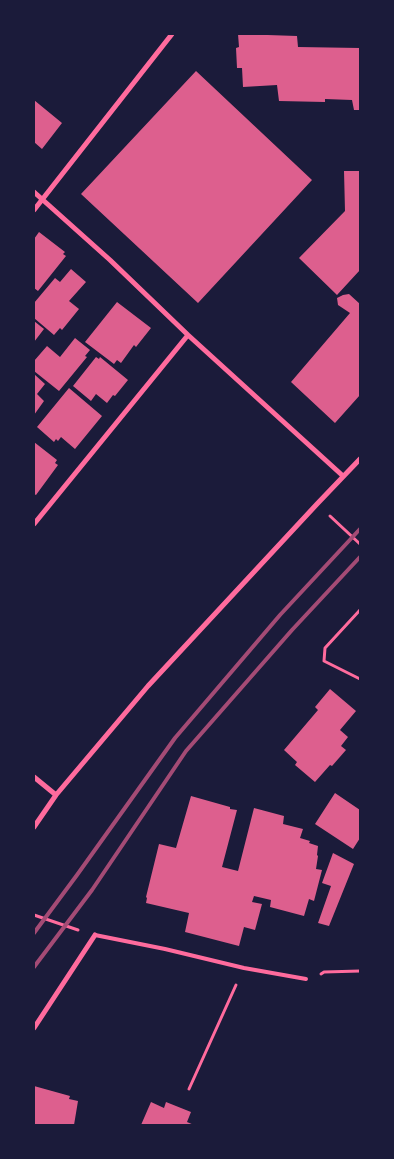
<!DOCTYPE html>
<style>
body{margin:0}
#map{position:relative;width:394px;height:1159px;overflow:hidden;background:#1b1b3a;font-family:"PT Sans Narrow",sans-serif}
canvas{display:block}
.frame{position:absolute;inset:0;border:35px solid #1b1b3a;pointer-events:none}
</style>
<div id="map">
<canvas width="394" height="1159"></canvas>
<div class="frame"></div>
</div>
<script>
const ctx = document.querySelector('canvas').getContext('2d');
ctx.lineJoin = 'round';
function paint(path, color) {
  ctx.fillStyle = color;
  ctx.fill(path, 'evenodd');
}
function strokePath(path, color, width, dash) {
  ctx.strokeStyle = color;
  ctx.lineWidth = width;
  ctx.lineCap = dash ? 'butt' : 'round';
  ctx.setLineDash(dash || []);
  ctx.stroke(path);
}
paint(new Path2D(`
 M238,34L297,36L298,47L360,48V110H354L352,100L325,99V102L279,101L277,85L243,87L242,68H237L236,48L239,47Z
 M196,71L312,180L198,303L81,194Z
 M34,100L62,123L42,149L34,142Z
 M344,171H360V270L337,295L299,258L345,211Z
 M39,232L65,252L63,254L66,256L38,291L34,288V239Z
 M71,269L86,282L69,301L79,309L62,330L60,328L54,335L34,318V303L55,278L60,282Z
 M349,294L360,304V395L335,423L291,382L350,313L338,305L337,298L343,295Z
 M117,302L151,328L136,347L134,345L121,363L117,360L114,364L85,342Z
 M34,321L44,329L34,342Z
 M75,338L90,350L85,356L87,357L59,391L34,371V361L47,346L60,357Z
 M96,357L99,359L100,357L128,380L115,396L113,395L107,403L96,394L91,401L73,386Z
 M34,374L45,384L37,394L44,401L34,415Z
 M69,388L102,416L75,449L61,437L58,441L56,439L54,442L37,427Z
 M34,442L57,460L55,463L58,465L36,495L34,494Z
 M330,689L356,711L340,730L348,737L341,746L346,750L332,766L330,765L315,782L295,765L297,762L284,750L318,710L315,707Z
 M335,793L360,810V838L353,849L315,824Z
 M191,796L230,807V809L237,810L222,867L238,871L254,808L284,816L283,824L303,829L300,838L310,841L309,843L318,846L317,855L318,856L316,869L322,870L314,901L309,899L304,916L270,907L271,900L254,896L252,902L262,904L255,930L244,927L239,946L185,932L189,913L146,903L147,898L146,897L159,844L176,848Z
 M333,853L354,864L329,926L318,923L331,886L322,883Z
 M34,1086L70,1096L69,1099L78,1101L74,1125L69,1124V1125H34Z
 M151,1102L164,1108L166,1102L191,1112L187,1122L194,1125H141Z`), '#dd5f8e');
strokePath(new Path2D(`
 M330,516L360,544
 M360,610L325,648L324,661L360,679
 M34,915L78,930
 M321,974L324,972L360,971
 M189,1089L236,985`), '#ff6b9d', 3);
strokePath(new Path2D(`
 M95,935L165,949L244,968L306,979`), '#ff6b9d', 4);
strokePath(new Path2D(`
 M34,192L110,260L188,335L343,476
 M34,210L172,34
 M34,524L188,335
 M34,777L56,795
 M34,827L56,795L148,686L317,504L360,459
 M34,1028L95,935`), '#ff6b9d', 5);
strokePath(new Path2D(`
 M34,933L77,875L175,738L280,615L360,529
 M34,967L92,890L186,751L292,630L360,557`), '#a44b75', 4);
</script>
